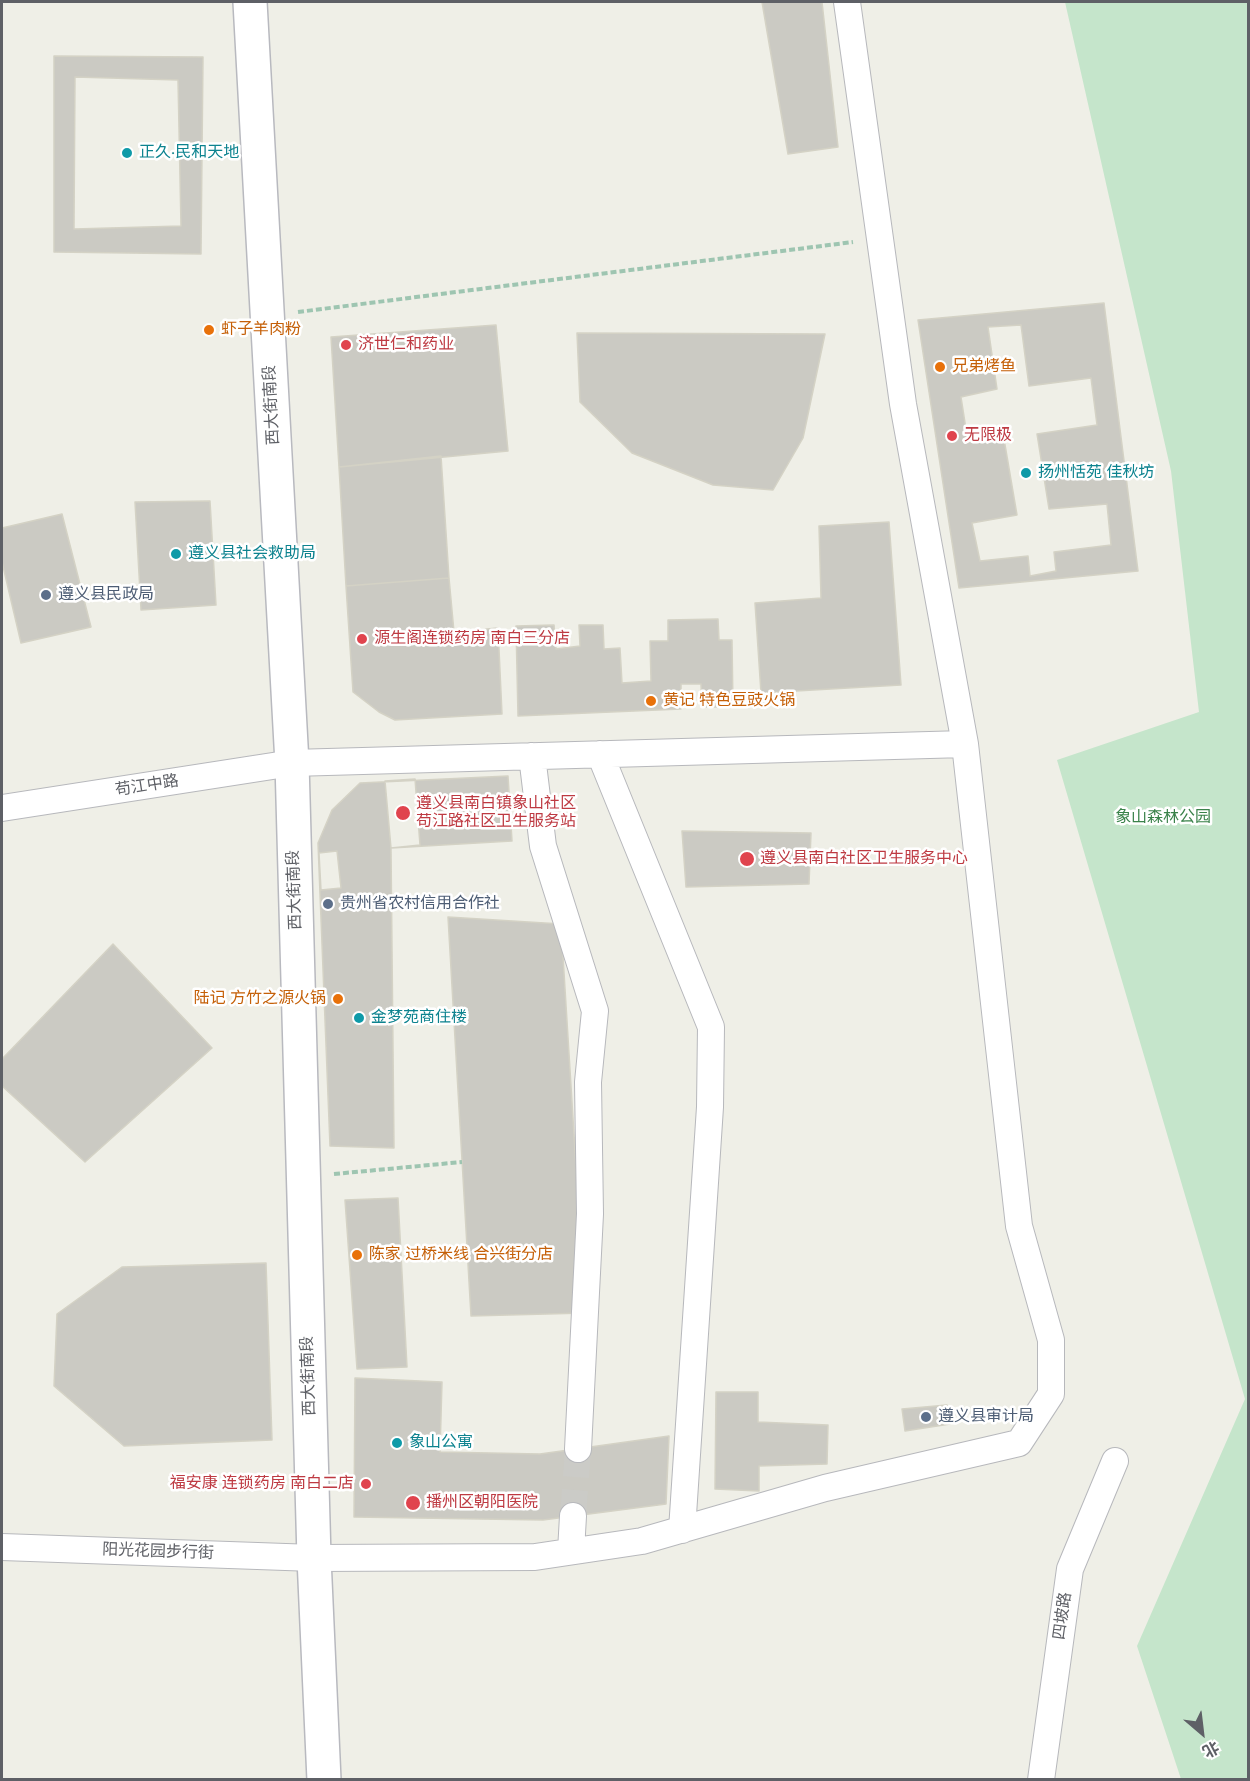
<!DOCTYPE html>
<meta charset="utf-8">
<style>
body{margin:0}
#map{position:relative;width:1250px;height:1781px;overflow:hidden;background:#efefe7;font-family:"Varela Round","Noto Sans SC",sans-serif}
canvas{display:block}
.frame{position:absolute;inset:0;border:3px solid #5e6066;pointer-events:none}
.north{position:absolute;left:1172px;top:1703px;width:60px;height:60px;-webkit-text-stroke:4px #fff;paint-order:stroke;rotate:152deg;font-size:16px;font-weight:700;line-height:24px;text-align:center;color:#5e6066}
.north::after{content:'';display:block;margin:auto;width:21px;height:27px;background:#5e6066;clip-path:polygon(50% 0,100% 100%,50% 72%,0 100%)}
</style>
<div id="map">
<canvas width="1250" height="1781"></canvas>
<div class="frame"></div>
<div class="north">北</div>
</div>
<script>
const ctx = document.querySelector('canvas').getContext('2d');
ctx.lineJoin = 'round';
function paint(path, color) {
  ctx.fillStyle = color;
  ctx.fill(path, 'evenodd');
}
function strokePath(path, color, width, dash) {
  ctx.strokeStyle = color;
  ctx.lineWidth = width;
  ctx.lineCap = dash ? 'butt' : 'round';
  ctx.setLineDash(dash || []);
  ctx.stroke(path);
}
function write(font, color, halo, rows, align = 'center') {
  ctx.font = font + ' "Varela Round","Noto Sans SC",sans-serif';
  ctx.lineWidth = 5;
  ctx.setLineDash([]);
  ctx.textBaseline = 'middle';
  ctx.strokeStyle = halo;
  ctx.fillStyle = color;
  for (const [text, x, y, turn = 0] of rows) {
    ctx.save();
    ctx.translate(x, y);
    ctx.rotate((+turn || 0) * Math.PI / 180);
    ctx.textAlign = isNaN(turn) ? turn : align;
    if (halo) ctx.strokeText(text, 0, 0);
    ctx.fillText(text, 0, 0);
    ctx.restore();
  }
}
paint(new Path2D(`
 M1065,2H1248V1779H1181L1137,1646L1245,1399L1057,760L1199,712L1171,471Z`), '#c5e5cb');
const building = new Path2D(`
 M762,2H822L838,147L788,154Z
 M54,56L203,57L201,254L54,252Z
 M75,77L178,80L181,226L74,229Z
 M1104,303L1138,571L959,588L918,320Z
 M496,325L508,451L339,467L331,337Z
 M1021,325L1029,386L1091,378L1097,425L1037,434L1049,509L1107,504L1111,545L1054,552L1056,571L1030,576L1028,556L980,561L972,523L1017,515L1004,439L968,442L961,397L997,389L988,327Z
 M577,333L825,334L803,438L773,490L713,485L632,453L580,402Z
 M441,456L449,578L346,586L339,467Z
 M210,501L216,605L141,610L135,502Z
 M62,514L91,627L21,643L2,562V528Z
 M889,522L901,685L761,693L755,603L821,598L819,526Z
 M449,578L454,632L498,628L502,714L395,720L379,712L353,692L346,586Z
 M718,619L719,640H732L733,707H702L701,684H681V709L518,716L516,626L554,625L556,649L580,646L579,625H603L604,649L620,648L622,683L651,681L650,641H668V620Z
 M508,776L512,841L391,848L394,1148L330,1146L318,843L332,810L360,783Z
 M415,779L420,845L391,848L385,781Z
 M682,831L811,833L809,884L686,887Z
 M337,851L341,888L321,890L319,853Z
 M448,917L561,924L585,1313L471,1316Z
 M113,944L212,1048L85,1162L2,1086V1059Z
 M398,1198L407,1367L357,1369L345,1200Z
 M266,1263L272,1440L124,1446L54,1386L57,1314L122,1267Z
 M355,1378L442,1382L440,1452L540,1454L669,1436L666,1504L543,1520L354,1517Z
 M716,1392H758V1422L828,1425L827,1464L759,1466V1491L715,1489Z
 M947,1405L950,1424L905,1431L902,1409Z`);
paint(building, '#cbcac3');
strokePath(building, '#d4d2c5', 1.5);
strokePath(new Path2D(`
 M573,1516L578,1449`), '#cbcbc7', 26, [26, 13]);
const street = new Path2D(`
 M847,2L903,404L965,744
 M600,754L711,1027L710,1107L682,1530
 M532,756L543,846L595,1011L588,1082L590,1214L578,1449
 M2,808L292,763L965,744L1019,1226L1051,1340V1394L1019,1443L825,1488L642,1541L535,1557L314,1558L2,1547
 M571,1551L573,1516
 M1041,1780L1070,1569L1115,1461`);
const secondary = new Path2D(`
 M250,2L292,763L314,1558L324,1780`);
strokePath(street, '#b7b8bc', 28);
strokePath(secondary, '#b8b9bf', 36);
strokePath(new Path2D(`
 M298,312L853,242
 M334,1174L462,1162`), '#9ec5b1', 4, [6, 3]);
strokePath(street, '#fff', 26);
strokePath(secondary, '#fff', 33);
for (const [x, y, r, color] of [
 [127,153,6,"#0f9aa8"],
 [209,330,6,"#e8710a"],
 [346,345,6,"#e0444e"],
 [940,367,6,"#e8710a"],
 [952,436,6,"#e0444e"],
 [1026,473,6,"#0f9aa8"],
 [176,554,6,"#0f9aa8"],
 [46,595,6,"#5c6f8a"],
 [362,639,6,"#e0444e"],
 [651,701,6,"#e8710a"],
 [403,813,8,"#e0444e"],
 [747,859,8,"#e0444e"],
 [328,904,6,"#5c6f8a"],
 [338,999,6,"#e8710a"],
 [359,1018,6,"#0f9aa8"],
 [357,1255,6,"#e8710a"],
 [926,1417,6,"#5c6f8a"],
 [397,1443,6,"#0f9aa8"],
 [366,1484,6,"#e0444e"],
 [413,1503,8,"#e0444e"]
]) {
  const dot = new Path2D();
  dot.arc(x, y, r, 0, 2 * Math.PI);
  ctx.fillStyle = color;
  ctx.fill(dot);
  strokePath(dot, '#fff', 2);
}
write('16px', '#0d838f', '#fff', [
 ["正久·民和天地",139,153],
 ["扬州恬苑 佳秋坊",1038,473],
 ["遵义县社会救助局",188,554],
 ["金梦苑商住楼",371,1018],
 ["象山公寓",409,1443]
], 'left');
write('16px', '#c56008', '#fff', [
 ["虾子羊肉粉",221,330],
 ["兄弟烤鱼",952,367],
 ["黄记 特色豆豉火锅",663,701],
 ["陆记 方竹之源火锅",326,999,"right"],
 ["陈家 过桥米线 合兴街分店",369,1255]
], 'left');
write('16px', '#be3a42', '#fff', [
 ["济世仁和药业",358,345],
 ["无限极",964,436],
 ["源生阁连锁药房 南白三分店",374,639],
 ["遵义县南白镇象山社区",416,804],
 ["苟江路社区卫生服务站",416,822],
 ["遵义县南白社区卫生服务中心",760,859],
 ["福安康 连锁药房 南白二店",354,1484,"right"],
 ["播州区朝阳医院",426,1503]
], 'left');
write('16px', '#5e6066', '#fff', [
 ["西大街南段",272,405,-93],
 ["苟江中路",147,786,-9],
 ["西大街南段",295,890,-92],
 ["西大街南段",309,1376,-92],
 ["阳光花园步行街",158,1552,2],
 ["四坡路",1063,1616,-82]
]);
write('16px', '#4e5e75', '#fff', [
 ["遵义县民政局",58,595],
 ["贵州省农村信用合作社",340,904],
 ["遵义县审计局",938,1417]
], 'left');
write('16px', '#3a824a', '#fff', [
 ["象山森林公园",1163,818]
]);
</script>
